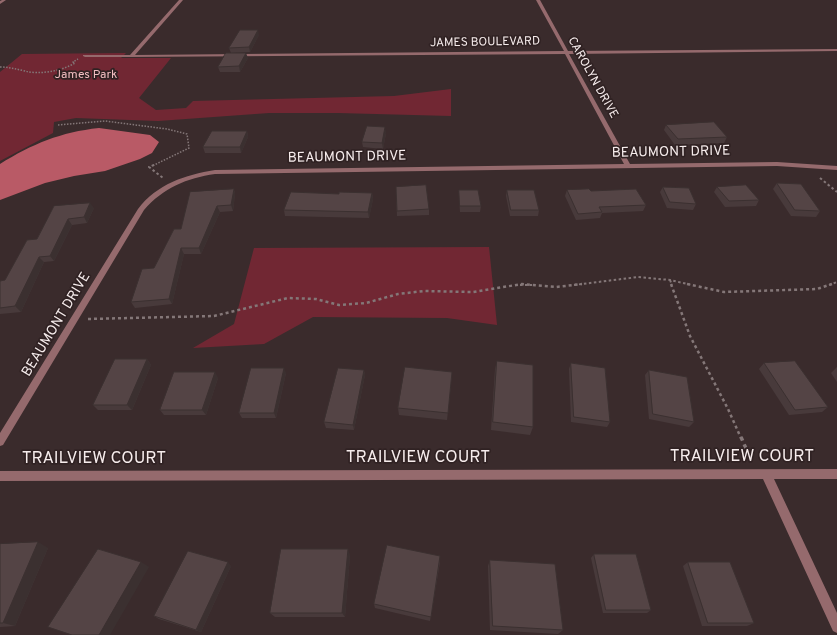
<!DOCTYPE html>
<style>
body{margin:0}
canvas{display:block;background:#3a2b2c}
</style>
<canvas width="837" height="635"></canvas>
<script>
const ctx = document.querySelector('canvas').getContext('2d');
ctx.lineJoin = 'round';
function paint(path, color) {
  ctx.fillStyle = color;
  ctx.fill(path, 'evenodd');
}
function strokePath(path, color, width, dash) {
  ctx.strokeStyle = color;
  ctx.lineWidth = width;
  ctx.lineCap = dash ? 'butt' : 'round';
  ctx.setLineDash(dash || []);
  ctx.stroke(path);
}
function write(font, color, halo, rows, align = 'center') {
  ctx.font = font + ' Overpass,sans-serif';
  ctx.lineWidth = 3.5;
  ctx.setLineDash([]);
  ctx.textBaseline = 'middle';
  ctx.strokeStyle = halo;
  ctx.fillStyle = color;
  for (const [text, x, y, turn = 0] of rows) {
    ctx.save();
    ctx.translate(x, y);
    ctx.rotate((+turn || 0) * Math.PI / 180);
    ctx.textAlign = isNaN(turn) ? turn : align;
    if (halo) ctx.strokeText(text, 0, 0);
    ctx.fillText(text, 0, 0);
    ctx.restore();
  }
}
paint(new Path2D(`
 M126,53L121,58H171L139,98L156,110L186,108L193,101L394,96L451,89V116L338,113H269L158,121L76,118L54,122L53,133L0,161V72L22,54Z
 M489,247L497,325L447,318L313,317L264,344L193,348L234,324L254,248Z`), '#712733');
paint(new Path2D(`
 M99,128L150,135L159,142L152,153L140,159L105,171L74,176L45,183L0,200V164C32,144 61,132 99,128Z`), '#b95a66');
strokePath(new Path2D(`
 M0,67C9,67 16,69 25,71C39,75 62,71 75,63L73,62L78,59
 M58,125L105,121L167,129L187,134L189,148L152,166`), '#847778', 1.5, [1.5, 1.5]);
strokePath(new Path2D(`
 M154,165L149,167L163,178
 M820,178L837,192
 M670,280L672,285
 M515,285H532
 M574,285L638,277L670,280L692,285
 M829,285L837,282`), '#847778', 2, [2.5, 2.5]);
strokePath(new Path2D(`
 M671,284L690,336L728,409L741,438
 M687,284L724,292L817,289L832,284
 M88,319L214,316L288,298L316,299L339,305L366,303L398,294L424,291L473,292L522,284L556,287L582,284`), '#847778', 2.5, [3, 3]);
strokePath(new Path2D(`
 M741,437L751,460`), '#847778', 3.5, [4, 4]);
paint(new Path2D(`
 M83,55H132L134,56L132,57H85L83,56Z`), '#956a6d');
paint(new Path2D(`
 M2,0H6L0,4V1Z
 M179,0H183L135,55L564,51L536,0H540L568,51L837,49V51L569,54L630,164L777,162L837,166V170L777,166L215,174C187,178 163,188 144,210L3,445L0,446V433L138,209C157,184 185,175 215,170L624,164L565,54L130,57V55Z
 M837,469V479H774L837,613V633L833,631L763,479L0,481V471Z`), '#956a6d');
paint(new Path2D(`
 M259,35L250,52L231,53L229,48Z
 M248,58L240,72H220L218,67Z
 M666,125L727,137L724,143L675,145L664,130Z
 M247,131L248,137L241,153H205L203,147Z
 M386,133L383,149L363,147L362,142Z
 M777,183L820,211L816,217L791,216L773,189Z
 M396,187L429,209V215L397,216Z
 M663,187L696,204L693,210L667,208L660,192Z
 M717,187L759,200L756,206L725,207L714,192Z
 M234,189L235,194L233,211L220,212L201,254H184L172,304L135,308L131,302L154,268Z
 M459,190L481,206L480,212H460L459,196Z
 M507,190L539,210L538,216H510L506,196Z
 M567,190L591,191L646,205L643,211L602,213L600,218L576,220L565,196Z
 M372,193L373,199L369,218L285,216L284,210L339,194Z
 M54,206L94,208L87,223L72,225L54,261L44,262L21,312L0,314V281L5,280L37,239Z
 M147,359L151,365L132,410H98L93,405Z
 M497,361L533,427L530,435L491,430L495,369Z
 M571,363L610,422L607,427L571,422L569,369Z
 M764,363L828,407L822,412L789,415L759,369Z
 M837,367V382L831,373Z
 M364,370L365,375L354,430L326,428L324,422Z
 M649,370L694,422L689,427L649,419L645,375Z
 M452,372L447,420L399,415L398,408Z
 M286,373L276,418H242L239,413Z
 M218,378L206,415H164L160,410Z
 M0,544L48,548L15,626L0,627Z
 M594,554L651,610L647,613H603L591,558Z
 M350,555L345,617H275L270,613Z
 M490,560L563,630L558,634L490,630L488,566Z
 M440,562L430,621L375,608L374,604Z
 M688,562L754,623L747,626H702L683,566Z
 M231,566L201,632L159,619L154,616Z`), '#483a3b');
paint(new Path2D(`
 M258,30L259,35L250,52L249,47Z
 M246,53L248,58L240,72L239,66Z
 M385,127L386,133L383,149L382,143Z
 M247,131L248,137L241,153L240,147Z
 M234,189L235,194L233,211L231,205Z
 M372,193L373,199L369,218L368,212Z
 M90,203L94,208L87,223L84,217Z
 M217,206L220,212L201,254L199,248Z
 M68,219L72,225L54,261L50,256Z
 M181,248L184,254L172,304L169,299Z
 M39,257L44,262L21,312L15,306Z
 M147,359L151,365L132,410L127,405Z
 M284,368L286,373L276,418L274,413Z
 M364,370L365,375L354,430L353,425Z
 M215,372L218,378L206,415L202,410Z
 M38,542L48,548L15,626L3,623Z
 M348,549L350,555L345,617L342,613Z
 M141,562L149,567L110,635H99Z
 M228,562L231,566L201,632L196,630Z`), '#3b3030');
const building = new Path2D(`
 M240,30H258L249,47L229,48Z
 M226,53H246L239,66L218,67Z
 M714,122L727,137L678,139L666,125Z
 M367,126L385,127L382,143L362,142Z
 M212,131H247L240,147H203Z
 M777,183L801,184L820,211L795,210Z
 M426,185L429,209L397,211L396,187Z
 M746,185L759,200L729,201L717,187Z
 M663,187L689,188L696,204L670,202Z
 M234,189L231,205L217,206L199,248H181L169,299L131,302L142,269L154,268L174,229H181L190,192Z
 M589,189L591,191L636,189L646,205L599,207L602,212L578,214L567,190Z
 M459,190H478L481,206H460Z
 M507,190H534L539,210H511Z
 M291,192L339,194V192L372,193L368,212L284,210Z
 M90,203L84,217L68,219L50,256L39,257L15,306L0,308V281L5,280L27,240L37,239L54,206Z
 M115,359H147L127,405H93Z
 M497,361L533,365V427L493,422Z
 M795,361L828,407L795,410L764,363Z
 M571,363L605,368L610,422L574,417Z
 M405,367L452,372L448,413L398,408Z
 M251,368H284L274,413H239Z
 M338,368L364,370L353,425L324,422Z
 M649,370L687,377L694,422L653,414Z
 M174,372H215L202,410H160Z
 M38,542L3,623H0V544Z
 M387,545L440,556L431,617L374,604Z
 M98,549L141,562L99,635H72L48,627Z
 M281,549H348L342,613H270Z
 M188,551L228,562L196,630L154,616Z
 M594,554H636L651,610H606Z
 M490,560L555,564L563,630L493,626Z
 M688,562H730L754,623H708Z`);
paint(building, '#544445');
strokePath(building, '#3b3030', 1);
write('12px', '#f6ecec', '#302223', [
 ["JAMES BOULEVARD",485,43,-1],
 ["CAROLYN DRIVE",592,78,61]
]);
write('12px', '#f3bec2', '#302223', [
 ["James Park",86,76]
]);
write('14px', '#f6ecec', '#302223', [
 ["BEAUMONT DRIVE",671,153,-1],
 ["BEAUMONT DRIVE",347,158,-1],
 ["BEAUMONT DRIVE",57,325,-59]
]);
write('17px', '#f6ecec', '#302223', [
 ["TRAILVIEW COURT",742,458],
 ["TRAILVIEW COURT",418,459],
 ["TRAILVIEW COURT",94,460]
]);
</script>
